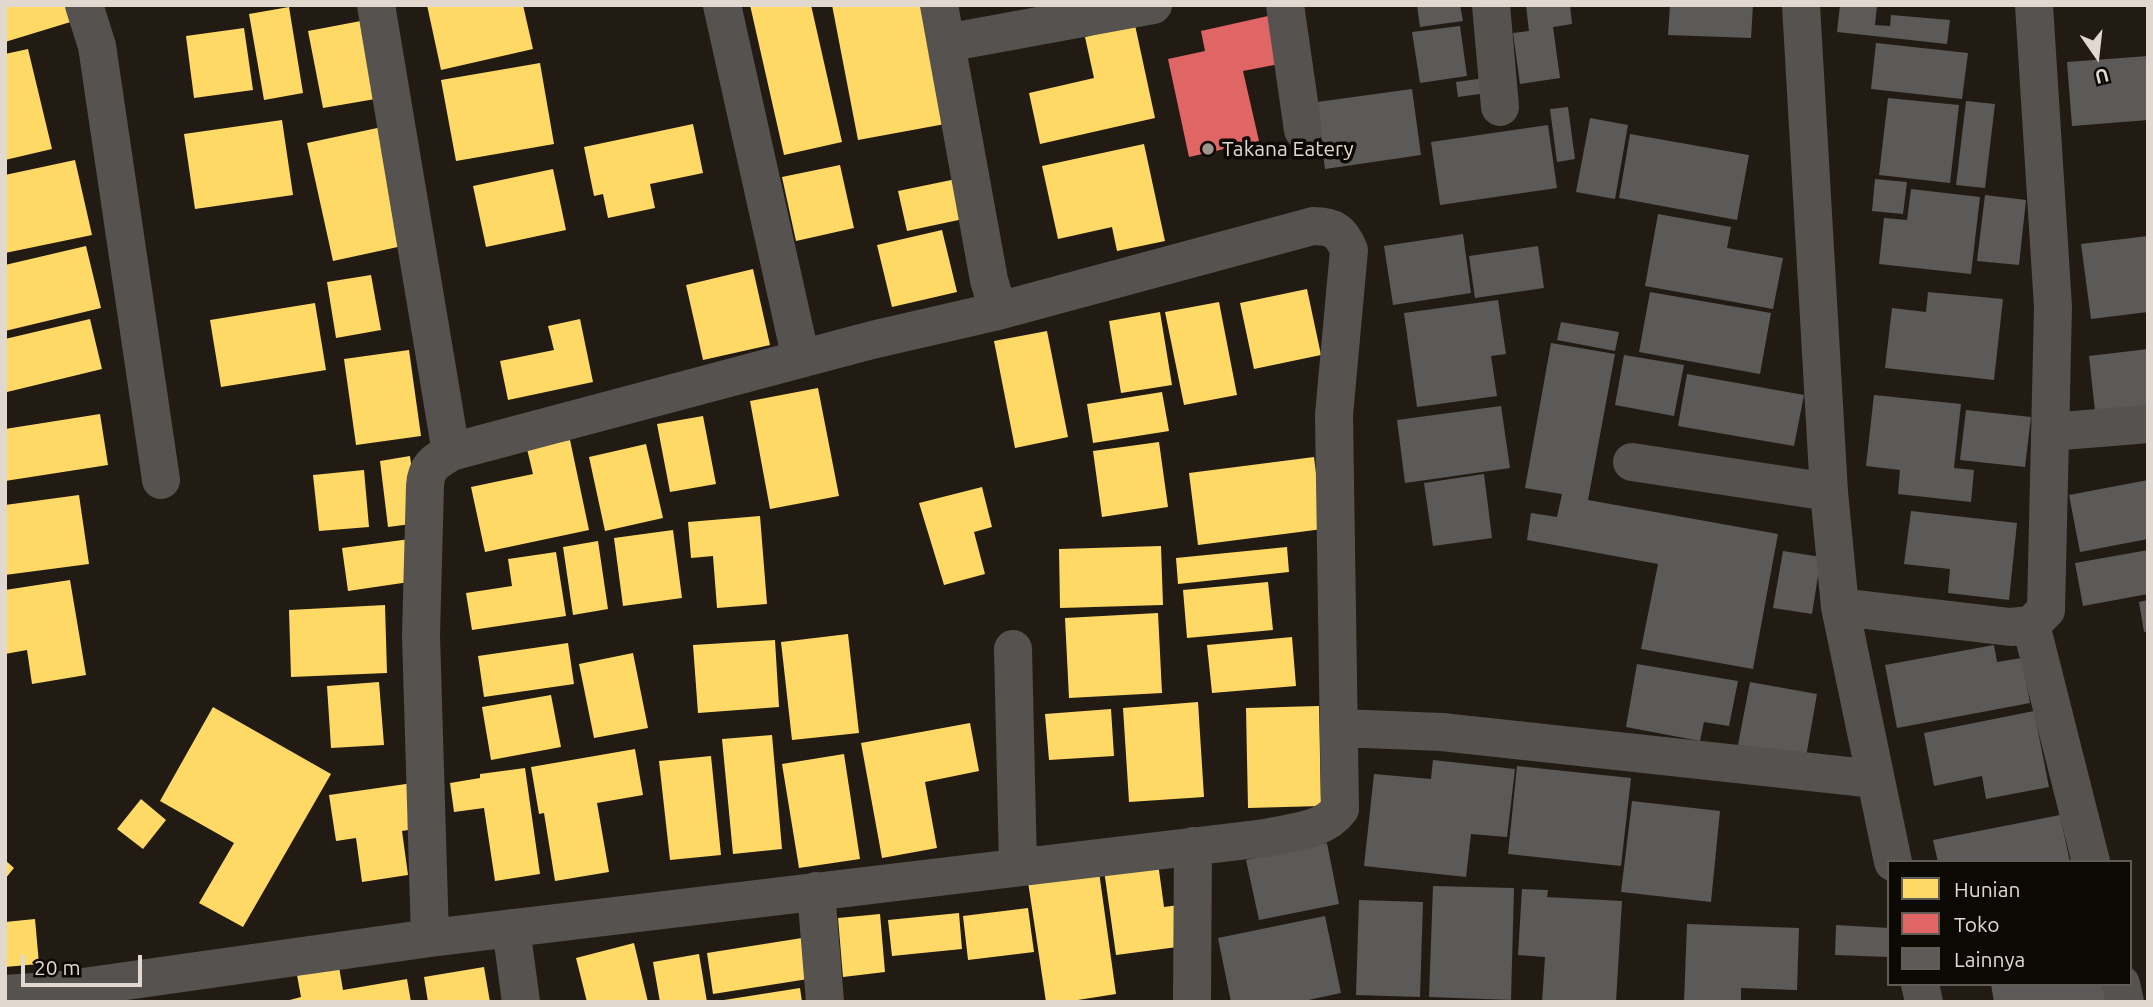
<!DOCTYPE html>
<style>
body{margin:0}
#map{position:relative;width:2153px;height:1007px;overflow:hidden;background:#221b14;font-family:Ubuntu,sans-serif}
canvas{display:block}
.frame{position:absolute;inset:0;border:7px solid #e1d8cf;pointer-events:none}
.legend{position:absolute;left:1887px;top:860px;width:245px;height:126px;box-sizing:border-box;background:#0c0803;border:2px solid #615b55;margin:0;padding:9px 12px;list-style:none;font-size:21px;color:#e1d8cf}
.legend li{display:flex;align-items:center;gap:14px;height:35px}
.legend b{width:35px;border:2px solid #615b55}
.north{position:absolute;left:2062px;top:21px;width:70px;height:70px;-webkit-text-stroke:5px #0c0803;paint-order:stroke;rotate:166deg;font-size:19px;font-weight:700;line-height:28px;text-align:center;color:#e1d8cf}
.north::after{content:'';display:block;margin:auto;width:24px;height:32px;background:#e1d8cf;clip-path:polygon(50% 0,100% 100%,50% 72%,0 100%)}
.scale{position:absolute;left:21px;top:955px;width:121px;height:32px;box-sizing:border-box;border:4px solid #e1d8cf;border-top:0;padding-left:9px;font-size:21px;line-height:24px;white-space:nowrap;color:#e1d8cf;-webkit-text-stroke:5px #0c0803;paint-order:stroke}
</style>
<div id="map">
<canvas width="2153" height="1007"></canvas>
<div class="frame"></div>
<ul class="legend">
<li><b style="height:19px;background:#ffd966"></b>Hunian</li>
<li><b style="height:19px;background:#e06666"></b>Toko</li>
<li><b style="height:19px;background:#5c5959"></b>Lainnya</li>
</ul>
<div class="north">U</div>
<div class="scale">20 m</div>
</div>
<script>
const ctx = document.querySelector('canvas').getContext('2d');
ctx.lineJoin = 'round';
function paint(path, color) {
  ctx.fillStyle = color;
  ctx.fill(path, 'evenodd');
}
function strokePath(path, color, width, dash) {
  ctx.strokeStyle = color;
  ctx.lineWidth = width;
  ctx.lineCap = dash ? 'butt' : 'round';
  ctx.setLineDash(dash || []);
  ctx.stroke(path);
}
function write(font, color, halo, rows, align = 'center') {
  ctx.font = font + ' Ubuntu,sans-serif';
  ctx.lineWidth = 7;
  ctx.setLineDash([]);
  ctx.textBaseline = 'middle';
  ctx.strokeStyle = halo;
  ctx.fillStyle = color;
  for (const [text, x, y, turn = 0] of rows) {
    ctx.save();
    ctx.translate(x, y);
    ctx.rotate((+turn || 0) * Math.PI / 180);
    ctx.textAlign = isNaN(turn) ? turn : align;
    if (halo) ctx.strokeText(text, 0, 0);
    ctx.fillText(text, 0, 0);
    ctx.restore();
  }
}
paint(new Path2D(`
 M5,5H72L77,20L5,42Z
 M427,5H523L533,49L441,70Z
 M750,5H811L842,142L784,155Z
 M832,5H922L945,124L858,140Z
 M289,7L303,93L264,100L249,14Z
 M366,20L381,98L323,108L308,31Z
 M1135,25L1155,118L1040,144L1029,93L1094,78L1085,37Z
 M244,28L253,90L194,98L186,36Z
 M28,49L52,149L5,160V54Z
 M540,63L554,144L456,161L441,80Z
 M282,120L293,195L195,209L184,134Z
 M693,124L703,173L650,184L655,208L608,218L603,194L594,196L584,147Z
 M382,127L407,245L333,261L307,143Z
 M1144,144L1165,241L1117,251L1112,227L1058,239L1042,166Z
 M75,160L92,235L5,253V175Z
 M840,165L854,228L796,241L782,177Z
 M553,169L566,230L486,247L473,186Z
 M961,178L968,218L907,231L898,191Z
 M942,230L957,292L892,307L877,245Z
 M86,246L101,308L5,331V265Z
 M753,269L770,345L703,360L686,285Z
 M371,275L381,330L336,338L327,282Z
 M1307,289L1321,355L1254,369L1240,303Z
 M1219,302L1237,395L1184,405L1165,312Z
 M315,303L326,370L221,387L210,320Z
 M1160,312L1172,385L1121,393L1109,321Z
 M90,319L102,369L7,392L5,339Z
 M580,319L593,382L508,400L500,361L554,350L548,326Z
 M1047,331L1068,437L1015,448L994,341Z
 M409,350L421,436L356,445L344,359Z
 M818,388L839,496L770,509L750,401Z
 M1162,392L1169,431L1093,443L1087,404Z
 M100,414L108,465L5,481V429Z
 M703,416L716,484L670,492L657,424Z
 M570,440L589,530L485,552L471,487L533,474L527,449Z
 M1159,442L1168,507L1102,517L1093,451Z
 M646,444L663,518L605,531L589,457Z
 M410,456L419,523L388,527L380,461Z
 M1314,457L1323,529L1198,545L1189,473Z
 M364,470L369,527L319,531L313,475Z
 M982,487L992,527L974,532L985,574L944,585L919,503Z
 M79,495L89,564L5,575V505Z
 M760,516L767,604L717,608L713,556L691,558L688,522Z
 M673,530L682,598L623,606L614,538Z
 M410,539L416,581L348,591L342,548Z
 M598,541L608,609L573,615L563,547Z
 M1161,546L1163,605L1060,608L1059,549Z
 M1287,547L1289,572L1178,584L1176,558Z
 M556,552L566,616L472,630L466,593L512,586L508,559Z
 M70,580L86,675L32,684L27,650L5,654V590Z
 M1268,582L1273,630L1187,638L1183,590Z
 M385,605L387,673L291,677L289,610Z
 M1158,613L1162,693L1069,698L1065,618Z
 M848,634L859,733L792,740L781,642Z
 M1292,637L1296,686L1212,693L1207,645Z
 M775,640L779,707L698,713L693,645Z
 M568,643L574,684L484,697L478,656Z
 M633,653L648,728L594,738L579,664Z
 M379,682L384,745L331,748L327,686Z
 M551,695L561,747L491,760L482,707Z
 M1198,702L1204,797L1129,802L1123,708Z
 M1319,706L1321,806L1248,808L1246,708Z
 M213,707L331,774L243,927L199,903L234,843L160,801Z
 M1111,709L1114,756L1049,760L1045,714Z
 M970,723L979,771L925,782L937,848L882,858L861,743Z
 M772,735L782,849L733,854L722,739Z
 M635,749L643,795L597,803L609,872L555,881L544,813L539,814L531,767Z
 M844,754L860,859L799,868L782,764Z
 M711,756L721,855L670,860L659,761Z
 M525,768L540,874L495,881L484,808L454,812L450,783L480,778V774Z
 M413,783L420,828L402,831L408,875L362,882L356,838L336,841L329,795Z
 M141,799L166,820L143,849L117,829Z
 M5,860L14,868L5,879Z
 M1158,863L1164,907L1179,905L1185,946L1116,955L1104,870Z
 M1099,872L1116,994L1065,1002H1046L1028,882Z
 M1028,908L1034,952L968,960L963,916Z
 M959,913L962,949L892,956L888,920Z
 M880,914L885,972L843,977L838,918Z
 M35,919L39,964L5,967V922Z
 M802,938L808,979L713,994L707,953Z
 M634,943L648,1002H587L576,958Z
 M699,954L707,1002H660L653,962Z
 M339,967L343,990L407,979L411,1002H282L301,997L297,975Z
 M484,967L490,1002H428L424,977Z
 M800,988L802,1002H724V1000Z`), '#ffd966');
paint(new Path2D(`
 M1268,16L1279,64L1243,71L1259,141L1189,157L1168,59L1205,51L1201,31Z`), '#e06666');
paint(new Path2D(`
 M1417,5H1460L1463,21L1420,27Z
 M1526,5H1570L1572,24L1553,27L1560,78L1520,84L1513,33L1529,31Z
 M1670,5H1753L1751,38L1668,35Z
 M1840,5H1877L1875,25L1890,26L1891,15L1950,20L1947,44L1837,32Z
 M1460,26L1467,76L1420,83L1412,32Z
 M1876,43L1968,53L1962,99L1871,89Z
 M2148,56V120L2072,126L2067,62Z
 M1492,77L1494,92L1458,97L1456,82Z
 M1412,89L1421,155L1325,169L1317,102Z
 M1888,98L1959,105L1950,183L1879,175Z
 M1966,101L1995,104L1985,188L1956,185Z
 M1568,107L1575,159L1557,162L1550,109Z
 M1590,118L1628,125L1615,199L1576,192Z
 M1548,125L1557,188L1440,205L1431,142Z
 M1630,134L1749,155L1737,220L1619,198Z
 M1875,179L1907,182L1903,214L1872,211Z
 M1911,189L1980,197L1971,274L1879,264L1884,218L1907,220Z
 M1985,195L2026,200L2019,265L1977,261Z
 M1658,214L1731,227L1727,248L1783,258L1773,309L1645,286Z
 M1463,234L1471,293L1393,305L1384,246Z
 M2148,236V312L2091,319L2081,244Z
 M1538,246L1544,288L1475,298L1469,256Z
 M1650,292L1771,313L1760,374L1639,352Z
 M1928,292L2003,299L1994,380L1885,368L1892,308L1926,312Z
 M1498,300L1506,354L1491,356L1497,396L1417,407L1404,313Z
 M1561,322L1619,332L1615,351L1557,340Z
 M1551,343L1615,354L1588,500L1778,534L1753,669L1641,649L1658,564L1527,540L1531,513L1557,517L1562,494L1525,488Z
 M2148,349V414L2096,420L2089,356Z
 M1624,355L1684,365L1674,416L1615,405Z
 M1687,374L1804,395L1794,446L1678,426Z
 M1874,395L1961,404L1954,468L1974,470L1971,502L1898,494L1900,470L1866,466Z
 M1501,406L1510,468L1405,483L1397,420Z
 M1966,410L2031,417L2025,467L1960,460Z
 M1484,474L1492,538L1433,546L1424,483Z
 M2148,480V539L2080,552L2069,495Z
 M1911,511L2017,523L2009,600L1948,593L1950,569L1904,564Z
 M2148,550V594L2083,606L2075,563Z
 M1783,551L1821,557L1812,614L1773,608Z
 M2148,600V631L2144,632L2139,602Z
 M1994,645L1997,662L2022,658L2030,703L1897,728L1885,665Z
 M1637,664L1738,681L1729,726L1704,722L1700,741L1626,727Z
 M1750,682L1817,694L1806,757L1738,745Z
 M2034,711L2049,787L1986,799L1982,776L1934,786L1924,733Z
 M1433,760L1515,769L1507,837L1471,834L1466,877L1364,866L1374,774L1431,779Z
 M1517,766L1631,778L1621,866L1508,854Z
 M1632,801L1720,811L1711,902L1621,892Z
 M2060,815L2070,862H1938L1933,840Z
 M1327,843L1339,904L1259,920L1246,860Z
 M1433,886L1514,888L1511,1000L1429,997Z
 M1522,889L1548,890L1547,897L1622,901L1616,1002H1542L1545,957L1518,955Z
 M1359,900L1423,902L1420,997L1356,995Z
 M1325,916L1341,993L1299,1002H1231L1218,938Z
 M1687,924L1799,928L1797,990L1741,988V1002H1684Z
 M1836,925L1889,928V957L1835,955Z
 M1991,984H2104L2107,1002H1994Z`), '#5c5959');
strokePath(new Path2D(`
 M84,5L97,46L161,480
 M376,5L451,452
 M722,5L801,359
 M939,5L989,280L998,311
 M1285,5L1303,130
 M1491,5L1500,107
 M1801,5L1829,492L1840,607L1893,862
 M946,43L1153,5
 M1313,226C1333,226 1341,231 1349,250L1334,415L1340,809C1323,832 1291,832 1265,838L430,938L421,635L425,486C426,467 434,462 451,452L872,340L998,311Z
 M2050,432L2148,424
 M1632,462L1829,492
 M1840,607L2010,627L2031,625L2046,610L2053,307L2034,5
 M2031,625L2091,862
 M1013,649L1018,866
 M1339,728L1442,732L1875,779
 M816,891L825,1002
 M511,928L521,1002
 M1920,984L1924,1002
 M2121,984L2125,1002
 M5,994L62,990L430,938
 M1192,1002L1193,846`), '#55524f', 38);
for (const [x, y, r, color] of [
 [1208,149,7,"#9e968e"]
]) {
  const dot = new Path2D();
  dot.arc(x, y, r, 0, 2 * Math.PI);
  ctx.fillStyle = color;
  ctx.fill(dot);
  strokePath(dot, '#0c0803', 2.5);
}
write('21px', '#e1d8cf', '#0c0803', [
 ["Takana Eatery",1222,149]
], 'left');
</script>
